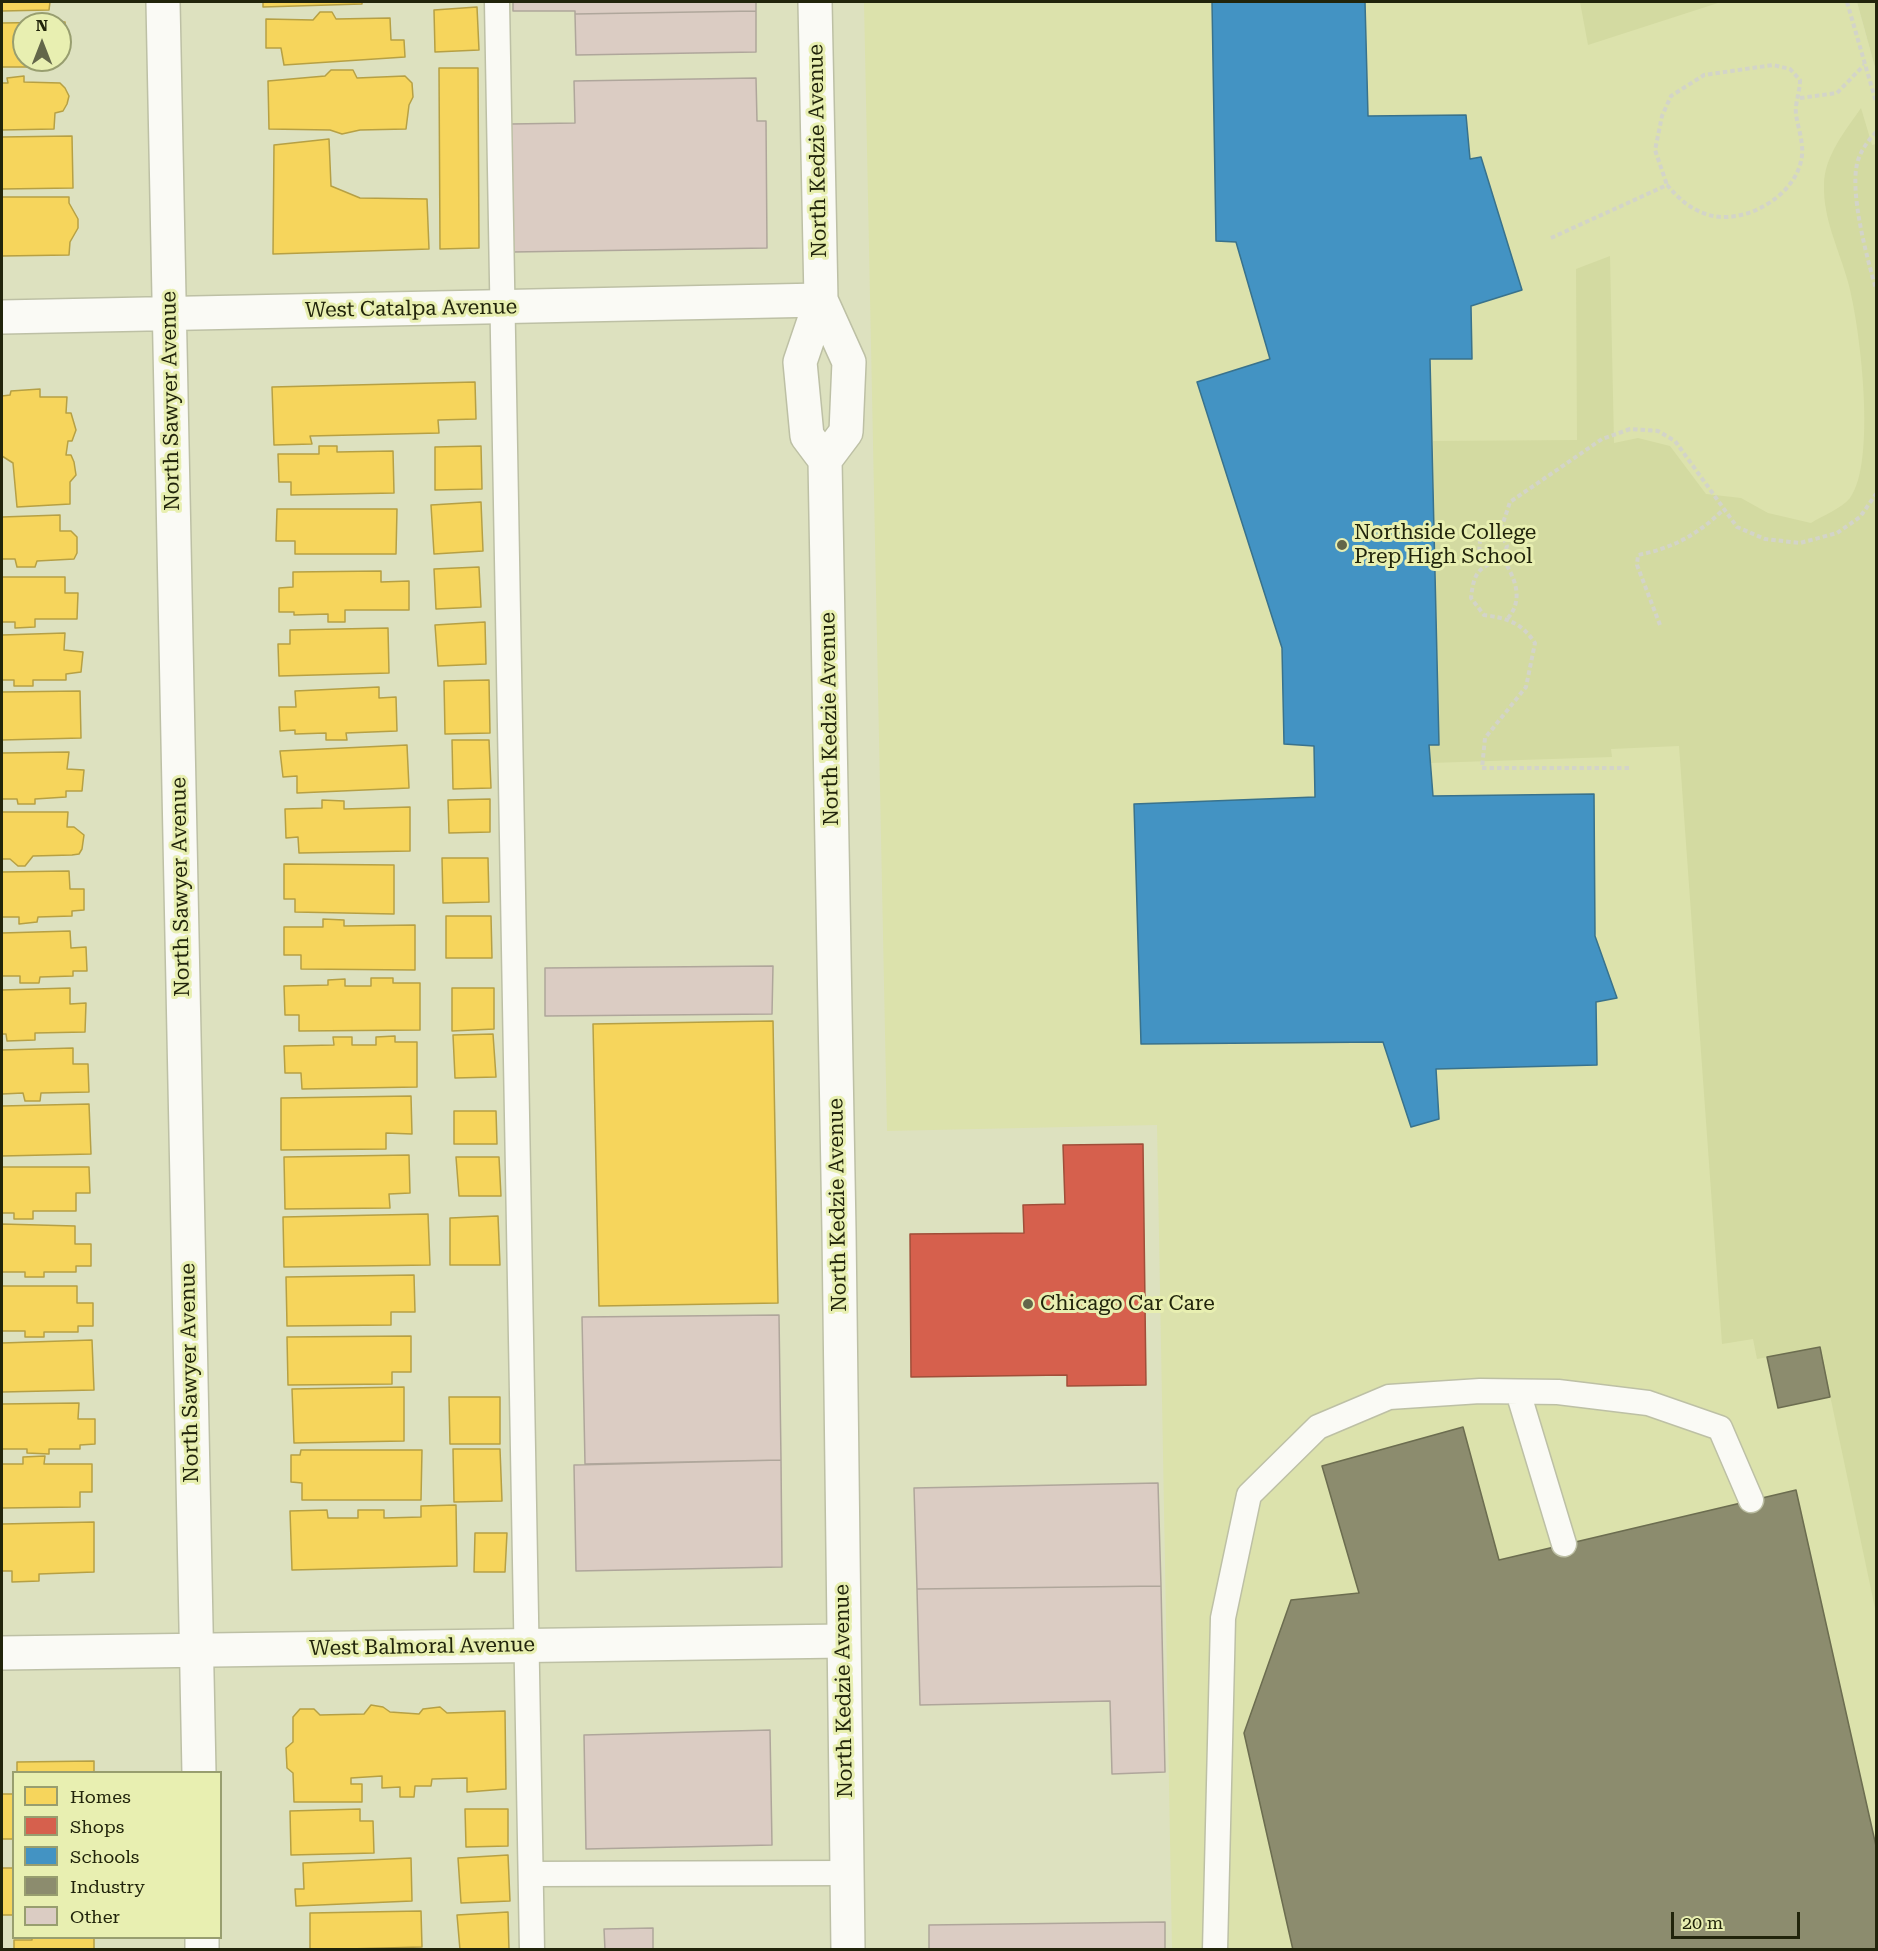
<!DOCTYPE html>
<style>
body{margin:0}
#map{position:relative;width:1878px;height:1951px;overflow:hidden;background:#dde1bf;font-family:"Roboto Serif",serif}
canvas{display:block}
.frame{position:absolute;inset:0;border:3px solid #21240b;pointer-events:none}
.legend{position:absolute;left:12px;top:1771px;width:210px;height:168px;box-sizing:border-box;background:#e8efb1;border:2px solid #989e6f;margin:0;padding:8px 10px;list-style:none;font-size:18px;color:#21240b}
.legend li{display:flex;align-items:center;gap:12px;height:30px}
.legend b{width:30px;border:2px solid #989e6f}
.north{position:absolute;left:12px;top:12px;width:60px;height:60px;box-sizing:border-box;background:#e8efb1;border:2px solid #989e6f;border-radius:50%;rotate:0deg;font-size:16px;font-weight:700;line-height:24px;text-align:center;color:#21240b}
.north::after{content:'';display:block;margin:auto;width:21px;height:27px;background:#63664a;clip-path:polygon(50% 0,100% 100%,50% 72%,0 100%)}
.scale{position:absolute;left:1671px;top:1912px;width:129px;height:27px;box-sizing:border-box;border:3px solid #21240b;border-top:0;padding-left:8px;font-size:18px;line-height:21px;white-space:nowrap;color:#21240b;-webkit-text-stroke:4px #e8efb1;paint-order:stroke}
</style>
<div id="map">
<canvas width="1878" height="1951"></canvas>
<div class="frame"></div>
<ul class="legend">
<li><b style="height:16px;background:#f6d55c"></b>Homes</li>
<li><b style="height:16px;background:#d6604d"></b>Shops</li>
<li><b style="height:16px;background:#4393c3"></b>Schools</li>
<li><b style="height:16px;background:#8c8c6e"></b>Industry</li>
<li><b style="height:16px;background:#dbccc3"></b>Other</li>
</ul>
<div class="north">N</div>
<div class="scale">20 m</div>
</div>
<script>
const ctx = document.querySelector('canvas').getContext('2d');
ctx.lineJoin = 'round';
function paint(path, color) {
  ctx.fillStyle = color;
  ctx.fill(path, 'evenodd');
}
function strokePath(path, color, width, dash) {
  ctx.strokeStyle = color;
  ctx.lineWidth = width;
  ctx.lineCap = dash ? 'butt' : 'round';
  ctx.setLineDash(dash || []);
  ctx.stroke(path);
}
function write(font, color, halo, rows, align = 'center') {
  ctx.font = font + ' "Roboto Serif",serif';
  ctx.lineWidth = 6;
  ctx.setLineDash([]);
  ctx.textBaseline = 'middle';
  ctx.strokeStyle = halo;
  ctx.fillStyle = color;
  for (const [text, x, y, turn = 0] of rows) {
    ctx.save();
    ctx.translate(x, y);
    ctx.rotate((+turn || 0) * Math.PI / 180);
    ctx.textAlign = isNaN(turn) ? turn : align;
    if (halo) ctx.strokeText(text, 0, 0);
    ctx.fillText(text, 0, 0);
    ctx.restore();
  }
}
paint(new Path2D(`
 M864,2H1857L1876,71V1949H1172L1157,1125L887,1131Z`), '#dce2ac');
paint(new Path2D(`
 M1580,2H1721L1588,45Z
 M1857,2H1876V71Z
 M1861,108L1872,145L1876,144V1613L1820,1348L1757,1359L1753,1339L1722,1344L1679,746L1611,749L1612,757L1430,763L1429,745L1439,744L1433,441L1577,440L1576,269L1610,256L1614,443L1638,438L1670,446L1706,494L1741,498L1768,513L1811,523C1822,516 1842,508 1850,498C1877,462 1860,325 1848,282C1839,249 1823,219 1824,185C1824,156 1846,130 1861,108Z`), '#d3daa1');
const homes = new Path2D(`
 M2,2H50L49,10L2,11Z
 M263,2H362V4L263,7Z
 M477,7L479,50L435,52L434,10Z
 M320,12H332L336,19L390,18L391,40H404L405,57L284,65L281,48H266V19L313,20Z
 M65,22L66,54H60V24H24V60H54V67H2V23Z
 M439,68H478L479,248L440,249Z
 M331,70H353L357,78L405,76L412,83L413,97L409,105L406,129L360,130L342,134L330,130L269,129L268,81L325,76Z
 M24,76V82L60,83L65,88L69,96L67,104L63,111L55,113L54,129L2,130V83H8L7,78Z
 M72,136L73,188L2,189V137Z
 M329,139L331,186L360,198L427,199L429,249L273,254L274,145Z
 M2,197H69V203L78,219V228L70,242L69,255L2,256Z
 M475,382L476,419L438,420L439,433L310,436L312,444L274,445L272,387Z
 M40,389V397H67L66,413H71L76,430L72,441H68L66,455H71L74,462L76,475L70,482V504L17,507L13,463L2,456V396L10,395L11,391Z
 M319,446H337V452L393,451L394,493L291,495V482H279L278,454H319Z
 M481,446L482,489L435,490V447Z
 M481,502L483,551L434,554L431,505Z
 M277,509H397L396,554H295V541H276Z
 M60,515V531H71L77,537V553L74,559L37,561L35,567H17L15,559H2V517Z
 M479,567L481,607L436,609L434,569Z
 M381,571V582L409,581V610H345V622H328V614L294,615V612H279V588L293,587V572Z
 M2,577H65V593H78L77,619H35V627L15,628V622H2Z
 M485,622L486,664L438,666L435,625Z
 M388,628L389,673L279,676L278,644H290V630Z
 M65,633L64,650L83,652L81,672L66,674V680H33V686H14V680H2V635Z
 M489,680L490,733L445,734L444,681Z
 M379,687V698L396,697L397,731L346,733L347,740H326V733L295,734V730L280,731L279,707H296L295,691Z
 M80,691L81,738L2,740V692Z
 M452,740H489L491,788L453,789Z
 M407,745L409,788L297,793V776L283,777L280,751Z
 M69,752L67,769L84,770L82,791H66V797L35,799V804H18L17,799H2V753Z
 M490,799V832L449,833L448,800Z
 M322,800L344,801V809L410,807V851L299,853L298,837L286,838L285,809L322,808Z
 M2,812H68L67,827H74L84,835L82,849L79,854L72,855L33,856L25,866H18L10,859H2Z
 M442,858H488L489,902L443,903Z
 M284,864L394,865V914L295,912V899H284Z
 M69,871L70,889H84V910L72,911V916L38,917L37,922L19,924V917H2V872Z
 M446,916H491L492,958H446Z
 M323,919L344,920V926L415,925V970L301,969V955H284V927H323Z
 M70,931L71,948L86,947L87,971H73V976L40,977L39,983H20V976H2V933Z
 M371,978H393V983H420V1030L299,1031V1015H285L284,986L328,985V980L345,979V986H371Z
 M70,988V1004L86,1003L85,1032L35,1033V1040L7,1041L6,1034H2V990Z
 M452,988H494V1029L452,1031Z
 M773,1021L778,1303L599,1306L593,1024Z
 M493,1034L496,1077L455,1078L453,1035Z
 M395,1036V1042H417V1087L302,1089L301,1073H285L284,1046L334,1045L333,1037H352V1045H376V1037Z
 M73,1048V1064H88L89,1092L41,1093L40,1101H25L23,1093L2,1094V1050Z
 M411,1096L412,1134L386,1133V1149L281,1150V1098Z
 M89,1104L91,1154L2,1156V1106Z
 M454,1111H496L497,1144H454Z
 M409,1155L410,1193L389,1194L390,1208L285,1209L284,1157Z
 M456,1157H499L501,1196H459Z
 M2,1167H89L90,1193H76V1211H33V1219H14V1213H2Z
 M428,1214L430,1265L284,1267L283,1217Z
 M498,1216L500,1265H450V1218Z
 M2,1224L75,1226V1244H91V1266H76V1272H44V1277H25V1272H2Z
 M414,1275L415,1312H391V1325L287,1326L286,1277Z
 M2,1286H77V1303H93V1326H78V1332H44V1337H25V1331H2Z
 M411,1336V1372H392V1384L288,1385L287,1337Z
 M92,1340L94,1390L2,1392V1343Z
 M404,1387V1441L294,1443L292,1389Z
 M449,1397H500V1444H450Z
 M79,1403L78,1419H95V1444L80,1445V1449H49V1454L27,1453V1449H2V1404Z
 M453,1449H500L502,1501L454,1502Z
 M301,1450H422L421,1500H302V1483L291,1482V1455H300Z
 M45,1456L44,1464H92V1492H80V1507L2,1508V1464H23V1457Z
 M456,1505L457,1566L292,1570L290,1511L327,1510L328,1518H358V1510H384V1518L421,1517V1506Z
 M94,1522V1572L39,1574V1581L12,1582V1571H2V1524Z
 M475,1533H507L505,1572H474Z
 M371,1705L383,1707L390,1712L419,1714L423,1709L440,1707L447,1713L505,1711L506,1789L467,1792V1778L432,1779L431,1786H415L414,1797H400V1787L382,1788V1776L351,1778V1784H362V1802H294L293,1773L287,1768L286,1748L293,1742V1717L300,1709H314L320,1715L364,1714Z
 M94,1761V1772H17V1762Z
 M2,1794H14V1839H2Z
 M360,1809V1821H373L374,1853L291,1855L290,1811Z
 M465,1809H508V1846L466,1847Z
 M508,1855L510,1901L461,1903L458,1858Z
 M411,1858L412,1901L296,1906L295,1889H304L303,1863Z
 M2,1868H14V1915H2Z
 M421,1911L422,1947L310,1950V1913Z
 M508,1912L509,1950H460L457,1915Z
 M32,1938H94V1950H14V1940H32Z`);
paint(homes, '#f6d55c');
strokePath(homes, '#b6a044', 1.5);
const shops = new Path2D(`
 M1143,1144L1146,1385L1067,1386V1375L911,1377L910,1234L1024,1233L1023,1205L1065,1204L1063,1145Z`);
paint(shops, '#d6604d');
strokePath(shops, '#a04e39', 1.5);
const schools = new Path2D(`
 M1212,2H1365L1368,116L1466,115L1470,159L1481,157L1522,290L1471,306L1472,359H1430L1439,745H1429L1433,796L1594,794L1595,936L1617,998L1596,1002L1597,1065L1436,1069L1439,1119L1411,1127L1383,1042L1141,1044L1134,804L1315,797L1314,746L1284,744L1282,648L1197,382L1270,359L1236,242L1216,241Z`);
paint(schools, '#4393c3');
strokePath(schools, '#39728c', 1.5);
const industry = new Path2D(`
 M1820,1347L1830,1397L1778,1408L1767,1357Z
 M1463,1427L1499,1560L1796,1490L1876,1846V1950H1293L1244,1733L1291,1600L1359,1593L1322,1466Z`);
paint(industry, '#8c8c6e');
strokePath(industry, '#6c6d50', 1.5);
const building = new Path2D(`
 M513,2H756V11L575,14V11H513Z
 M756,11V52L576,55L575,14Z
 M756,78L757,121H766L767,248L513,252L511,124L575,123L574,81Z
 M773,966L772,1014L545,1016V968Z
 M779,1315L781,1460L585,1464L582,1317Z
 M781,1460L782,1567L576,1571L574,1465Z
 M1158,1483L1161,1586L917,1589L914,1488Z
 M1161,1586L1165,1772L1112,1774L1110,1701L920,1705L917,1589Z
 M770,1730L772,1845L586,1849L584,1735Z
 M1165,1922V1950H929V1925Z
 M653,1928V1950H605L604,1929Z`);
paint(building, '#dbccc3');
strokePath(building, '#afa69b', 1.5);
const lane = new Path2D(`
 M497,2L532,1950
 M1518,1392L1564,1544
 M531,1874L846,1873
 M1215,1950L1223,1618L1249,1495L1318,1427L1389,1397L1480,1391L1558,1392L1648,1403L1720,1428L1751,1500`);
const street = new Path2D(`
 M163,2L199,1772
 M2,317L821,300
 M2,1653L843,1641
 M202,1938V1950`);
const secondary = new Path2D(`
 M815,2L821,300L800,362L807,436L825,460L839,1231L848,1950
 M821,300L849,362L846,432L825,460`);
strokePath(lane, '#bdc0a5', 27);
strokePath(street, '#bdc0a5', 36);
strokePath(secondary, '#bdc0a5', 36);
strokePath(new Path2D(`
 M1847,2L1876,102
 M1800,98L1837,93L1864,65
 M1876,132C1868,141 1860,151 1857,164C1850,195 1867,258 1876,289
 M1551,238L1667,185C1678,198 1688,207 1703,213C1739,228 1793,199 1801,161C1806,142 1794,120 1796,107C1797,97 1800,90 1800,80L1790,69L1773,65L1704,75L1671,96L1662,116L1655,150L1667,185
 M1503,559C1515,578 1524,599 1508,618
 M1486,564L1479,554L1480,541L1487,535L1500,532
 M1660,625L1637,565L1638,555C1673,548 1697,535 1723,510
 M1629,768H1482L1485,738L1526,687L1535,643C1522,623 1507,618 1484,615L1471,598C1474,572 1478,567 1503,559L1507,546L1500,532L1510,502L1602,439L1630,429L1658,431L1675,441L1737,527L1765,539L1800,543L1837,533L1860,517L1876,494`), '#d3d4c9', 4, [4.5, 3]);
strokePath(lane, '#fafaf5', 24);
strokePath(street, '#fafaf5', 33);
strokePath(secondary, '#fafaf5', 33);
for (const [x, y, r, color] of [
 [1342,545,6,"#63664a"],
 [1028,1304,6,"#63664a"]
]) {
  const dot = new Path2D();
  dot.arc(x, y, r, 0, 2 * Math.PI);
  ctx.fillStyle = color;
  ctx.fill(dot);
  strokePath(dot, '#e8efb1', 2);
}
write('21px', '#21240b', '#e8efb1', [
 ["North Kedzie Avenue",818,151,-91],
 ["West Catalpa Avenue",411,309,-1],
 ["North Sawyer Avenue",171,401,-91],
 ["North Kedzie Avenue",830,719,-91],
 ["North Sawyer Avenue",181,887,-91],
 ["North Kedzie Avenue",838,1205,-91],
 ["North Sawyer Avenue",190,1373,-91],
 ["West Balmoral Avenue",422,1647,-1],
 ["North Kedzie Avenue",844,1691,-91]
]);
write('21px', '#21240b', '#e8efb1', [
 ["Northside College",1354,533],
 ["Prep High School",1354,557],
 ["Chicago Car Care",1040,1304]
], 'left');
</script>
